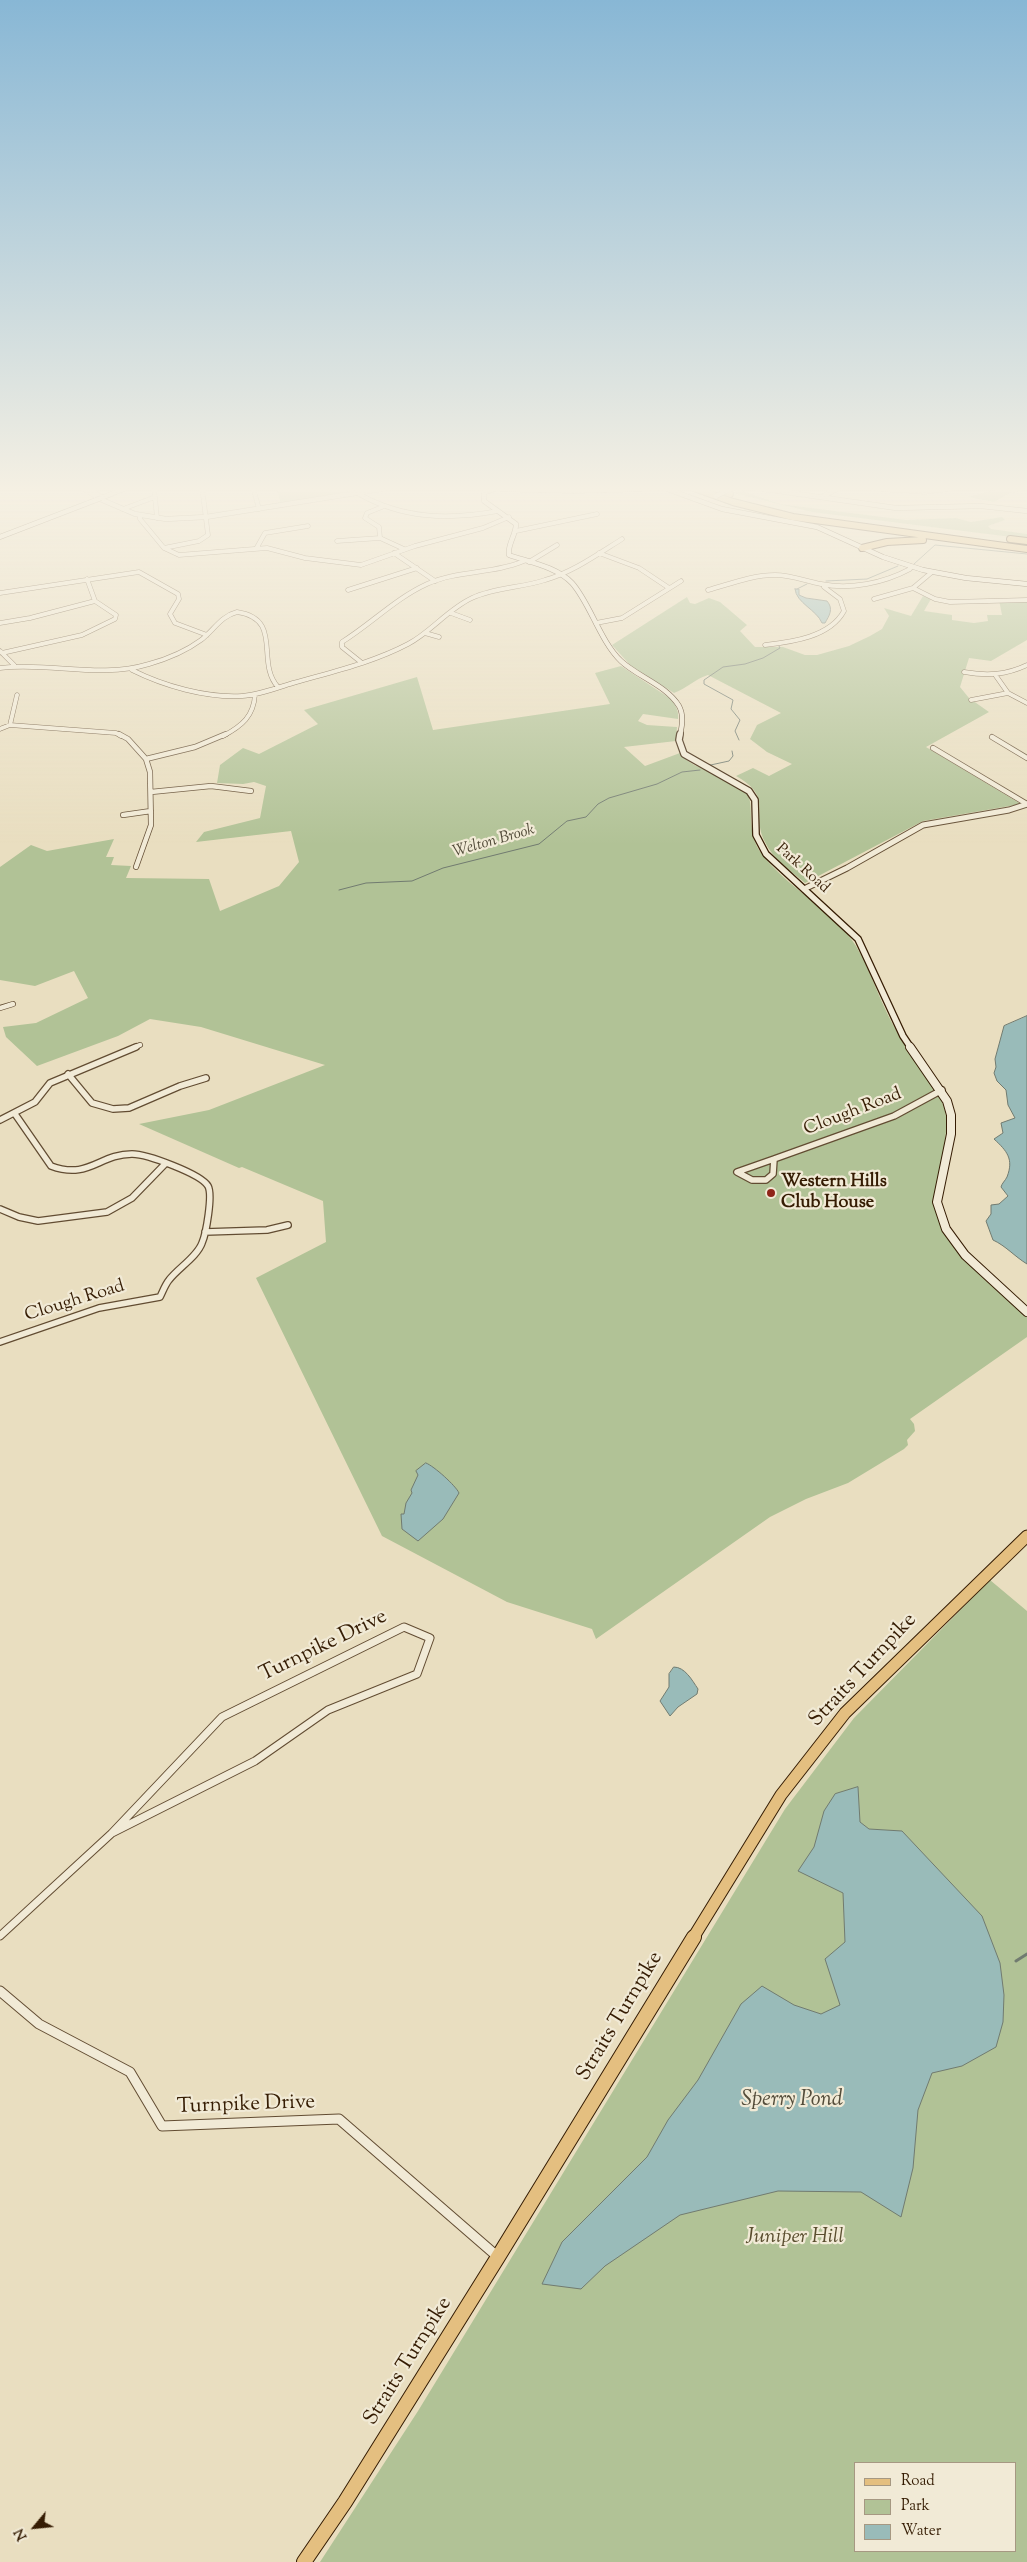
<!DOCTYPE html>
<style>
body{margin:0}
#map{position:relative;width:1027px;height:2562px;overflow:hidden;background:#e9dec0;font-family:"Sorts Mill Goudy",serif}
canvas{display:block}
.legend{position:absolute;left:854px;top:2462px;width:162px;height:90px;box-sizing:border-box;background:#f1ead6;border:1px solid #a69882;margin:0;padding:6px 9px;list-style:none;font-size:15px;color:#351c03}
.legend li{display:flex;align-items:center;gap:10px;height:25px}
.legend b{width:25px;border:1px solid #a69882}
.north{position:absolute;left:10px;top:2502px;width:50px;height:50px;-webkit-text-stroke:4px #f1ead6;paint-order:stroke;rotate:242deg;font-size:14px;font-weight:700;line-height:20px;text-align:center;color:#351c03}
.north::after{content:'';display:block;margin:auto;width:18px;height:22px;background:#351c03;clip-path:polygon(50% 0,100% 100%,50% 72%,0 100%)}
</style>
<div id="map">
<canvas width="1027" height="2562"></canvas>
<ul class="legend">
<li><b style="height:6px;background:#e4bf80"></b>Road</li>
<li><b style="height:14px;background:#b1c296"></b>Park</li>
<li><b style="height:14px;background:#99bbb9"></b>Water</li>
</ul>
<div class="north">N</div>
</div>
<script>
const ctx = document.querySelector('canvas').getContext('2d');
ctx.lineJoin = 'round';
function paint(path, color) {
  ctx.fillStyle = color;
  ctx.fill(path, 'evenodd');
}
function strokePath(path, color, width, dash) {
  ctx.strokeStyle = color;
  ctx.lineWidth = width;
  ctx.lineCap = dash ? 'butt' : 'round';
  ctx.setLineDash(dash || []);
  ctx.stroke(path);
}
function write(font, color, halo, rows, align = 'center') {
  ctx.font = font + ' "Sorts Mill Goudy",serif';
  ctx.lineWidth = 4.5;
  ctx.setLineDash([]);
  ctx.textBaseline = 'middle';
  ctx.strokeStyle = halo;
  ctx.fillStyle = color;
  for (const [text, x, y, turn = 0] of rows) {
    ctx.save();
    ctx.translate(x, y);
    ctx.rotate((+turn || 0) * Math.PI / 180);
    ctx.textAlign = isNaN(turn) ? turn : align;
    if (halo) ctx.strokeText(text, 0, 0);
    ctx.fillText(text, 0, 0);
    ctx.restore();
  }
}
paint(new Path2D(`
 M276,487H387L281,504Z
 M1007,487H1027V490L1010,493L994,502L968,497Z
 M737,489L780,504L906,520L956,518L971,522L1002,517L1005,520L988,526L991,529L1027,534V539L812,512L733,493Z
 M923,596L931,599L924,611L952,615V620L974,623L988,621L987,615H1002L999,600L1027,601V640L991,661L969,658L960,687L969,698L989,712L926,747L1021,804L923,821L805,883C791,871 773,859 765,842C750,812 775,798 736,776L753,768L769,776L792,764L767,752L750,739L757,725L781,713L708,675C695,679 687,688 674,693L631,666L612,645L687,597L690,603L695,604L709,598L720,602L747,625L740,631L755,647H783L805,655H817L849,646L870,636L882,629L889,616L884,608L911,616Z
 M621,666L671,699C676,706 679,711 678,719L643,714L638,721L647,725L677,727L676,741L624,747L645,766L680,753C696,774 730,772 747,793C755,804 745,833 762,854C788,889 833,909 856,946C869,968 877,993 888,1015C899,1038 914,1058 928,1079C936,1090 944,1102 946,1116C949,1133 938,1175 935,1195C930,1241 996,1288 1027,1317V1337L910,1419L914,1424L915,1431L907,1440L908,1445L904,1449L848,1483L806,1499L770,1517L596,1639L592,1629L507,1602L382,1536L256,1278L326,1242L323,1201L242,1167L239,1168L139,1124L209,1110L325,1065L201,1027L150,1019L118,1036L37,1066L6,1037L3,1027L36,1023L88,998L74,971L35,986L0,980V867L31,845L47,851L114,839L106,857H114L111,865L131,866L126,878L209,879L220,911L279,886L299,862L291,831L196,842L204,832L260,818L266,786L254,782L243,784L217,783L220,765L243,748L259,754L318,724L304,710L417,677L433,730L610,704L595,673Z
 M990,1580L1027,1611V2562H320L418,2411L785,1809L854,1718ZM856,2463H1016V2551H856Z`), '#b1c296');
const water = new Path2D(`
 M795,589H799V595L806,598L827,601C834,609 829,616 825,623H822C817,610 796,603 795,589Z
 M1027,1016V1264C1014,1256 1006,1246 993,1240L986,1221L991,1214V1205L999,1204L1008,1196L1001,1187C1002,1183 1005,1181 1007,1177C1014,1159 1007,1151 994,1139L1003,1133L1001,1123L1015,1118L1008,1105L1006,1090L997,1081L994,1073L996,1067L995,1059L1004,1026Z
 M426,1463C434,1466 456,1486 459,1493L443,1519L418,1541L402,1529L401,1514H404L406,1503L412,1493L411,1490L418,1475L416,1471Z
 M674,1667C685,1667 692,1680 698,1689L697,1694L678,1707L670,1716L660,1701L669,1687V1674Z
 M858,1787L860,1822L869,1829L902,1831L982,1916L1000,1963L1004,1995L1003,2022L996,2047L962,2066L932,2073L918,2110L913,2168L901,2217L861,2192L778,2191L680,2215L605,2266L581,2289L542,2284L562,2242L647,2157L668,2120L698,2080L741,2004L762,1986L794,2005L821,2014L840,2005L825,1959L845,1942L843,1893L798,1871L814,1847L824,1811L835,1794Z`);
paint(water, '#99bbb9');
strokePath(water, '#717b70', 1);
strokePath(new Path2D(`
 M914,564L935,545L1027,554
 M826,581L867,579L898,566
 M797,589L807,584
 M739,740L735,731L740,720L731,709L733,700L704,684V680L723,667L745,664L763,658L780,648L779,646
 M706,766L729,761L733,756L732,751
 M339,890L366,883L412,881L443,868L539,844L567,821L586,817L598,804L609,798L657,784L682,772L700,770`), '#717b70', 1);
strokePath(new Path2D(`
 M1016,1961L1027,1954`), '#717b70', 3);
const minorFar4 = new Path2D(`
 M85,487L100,496
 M154,487L157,518
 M253,487L259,509
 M852,487L925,492L962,487
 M359,494C403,519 449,520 498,511
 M382,507L367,513L365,518L379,527L380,538L404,549
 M123,509L155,497
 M140,516V519L164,548L179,555L267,548L305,558L361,565L415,546L483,528L509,517
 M516,531L597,514
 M337,541L380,538
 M164,548L199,541L208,535L202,487
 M256,549L265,533L308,526
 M394,553L435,581
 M599,553L639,568L669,588
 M529,562L557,545
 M913,588L935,599L950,602L1027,600
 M348,590L417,568
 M708,590C730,584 752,575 775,575C791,575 805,581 821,584C850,590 884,583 910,569V566
 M0,593L139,572L178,594L179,599L170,614L175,623L207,635
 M874,599L913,588L932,572
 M451,613L470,620
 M0,623L30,618L95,601
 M596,623L622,618L681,581
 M425,633L439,637
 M765,645C792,642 830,637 844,611L840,599L824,587
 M0,651L14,665
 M2,653L82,635L115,619L116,615L95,601L87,579
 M362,663L342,647V642C371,624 396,598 427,584C458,570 493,574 524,561
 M0,668C50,662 100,679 149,664C167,659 186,651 201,640C214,630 221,616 237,612C284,619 255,662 278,687
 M132,670C164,686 206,698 242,696C259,695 276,688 293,683C331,672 372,663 408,644C431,632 448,609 472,598C495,587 521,588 545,580C573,572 598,554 622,539
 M964,672C987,676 1006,675 1027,665
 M996,676L1008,693L1027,703
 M971,700L1008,693
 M10,725L116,733L121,736
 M0,729L10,725L17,695
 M223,736C242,726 254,716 255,694`);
const minorFar3 = new Path2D(`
 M119,734L128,739L146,759L150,772L151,825L136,867
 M992,737L1027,758
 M933,748L1027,804
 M146,759L195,747L226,734
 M151,792L211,786L251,791
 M123,815L151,811
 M0,1008L13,1004
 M133,1048L140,1045`);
const minorFar2 = new Path2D(`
 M68,1074L92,1103L113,1109L129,1108L180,1086L206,1078
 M0,1120L35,1102L50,1083L136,1047
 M774,1159L773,1174L766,1180H752L737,1172Z
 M774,1159L894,1116L942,1090
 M0,1209L19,1217L38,1221L107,1212L132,1198L165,1164
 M205,1232L267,1230L288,1225
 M0,1342L99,1308L160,1297C163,1291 165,1285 169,1280C178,1268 197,1257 202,1243C206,1234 213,1195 208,1186C201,1174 147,1154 132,1154C99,1154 89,1180 51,1166L15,1114`);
const minorFar1 = new Path2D(`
 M404,1627L430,1638L417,1674L328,1710L255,1761L112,1833L222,1717Z
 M0,1936L112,1833`);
const minor = new Path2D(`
 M0,1991L39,2024L130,2072L162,2126L339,2119L498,2257`);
const tertiaryFar1 = new Path2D(`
 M81,487L100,499L135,514L166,519L206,517L394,487
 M750,487L896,508L981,506L1027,511
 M822,497L840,487`);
const tertiary = new Path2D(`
 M804,889L847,868L923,825L1009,810L1027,804`);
const secondaryFar2 = new Path2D(`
 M442,487L574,491L664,488L722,509L817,527L883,557L923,570L966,578L1027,584
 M489,490L484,493V501L516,524C516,535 507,545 509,555C529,562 557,567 572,583C590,603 600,641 621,661C638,677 666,685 679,706C684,715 682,726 680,736
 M726,491L734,487
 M101,498L129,487
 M0,537L96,500`);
const secondaryFar1 = new Path2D(`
 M680,734L679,740L684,754L749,791L755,800L756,835L766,854L858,939L903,1036L911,1048`);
const secondary = new Path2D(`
 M910,1047L947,1101L951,1115V1134L937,1202L946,1229L965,1255L1027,1312`);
const primaryFar1 = new Path2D(`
 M693,1938L781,1795L845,1713L1027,1536`);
const primary = new Path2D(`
 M304,2562L345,2502L498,2257L694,1937`);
const motorway = new Path2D(`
 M691,487L733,502L793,517L1027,549
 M711,487L730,494
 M489,490L495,487
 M1010,539L1027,541
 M862,548L887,542L923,540`);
strokePath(minorFar4, '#624c32', 5);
strokePath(minorFar3, '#624c32', 6);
strokePath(minorFar2, '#624c32', 8);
strokePath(minorFar1, '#624c32', 9);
strokePath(minor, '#624c32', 11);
strokePath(tertiaryFar1, '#624c32', 5.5);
strokePath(tertiary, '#624c32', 7);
strokePath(secondaryFar2, '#351c03', 5.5);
strokePath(secondaryFar1, '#351c03', 8);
strokePath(secondary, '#351c03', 10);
strokePath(primaryFar1, '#351c03', 13);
strokePath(primary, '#351c03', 16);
strokePath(motorway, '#351c03', 8);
strokePath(minorFar4, '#f1ead6', 4);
strokePath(minorFar3, '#f1ead6', 4.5);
strokePath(minorFar2, '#f1ead6', 5.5);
strokePath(minorFar1, '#f1ead6', 7);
strokePath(minor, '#f1ead6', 9);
strokePath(tertiaryFar1, '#f1ead6', 4.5);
strokePath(tertiary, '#f1ead6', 5);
strokePath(secondaryFar2, '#f1ead6', 4.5);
strokePath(secondaryFar1, '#f1ead6', 5.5);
strokePath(secondary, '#f1ead6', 8);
strokePath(primaryFar1, '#e4bf80', 11);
strokePath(primary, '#e4bf80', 14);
strokePath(motorway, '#e4bf80', 6);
const secondaryBridge = new Path2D(`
 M716,496L726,491
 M96,500L101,498`);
strokePath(secondaryBridge, '#351c03', 5.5, []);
strokePath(secondaryBridge, '#f1ead6', 4.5);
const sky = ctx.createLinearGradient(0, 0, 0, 845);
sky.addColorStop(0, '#88b7d5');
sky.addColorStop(0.58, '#f5f0e3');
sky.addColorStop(1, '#f5f0e300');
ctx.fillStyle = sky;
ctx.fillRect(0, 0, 1027, 845);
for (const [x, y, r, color] of [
 [771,1193,5,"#8f2418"]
]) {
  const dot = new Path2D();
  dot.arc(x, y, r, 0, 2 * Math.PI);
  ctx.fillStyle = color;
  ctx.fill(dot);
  strokePath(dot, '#f1ead6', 2);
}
write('15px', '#351c03', '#f1ead6', [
 ["Park Road",802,869,42]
]);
write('italic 16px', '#534c3a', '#f1ead6', [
 ["Welton Brook",494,842,-16]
]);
write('18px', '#351c03', '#f1ead6', [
 ["Clough Road",853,1113,-21],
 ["Clough Road",75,1302,-17]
]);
write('bold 18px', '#351c03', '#f1ead6', [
 ["Western Hills",781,1183],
 ["Club House",781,1204]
], 'left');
write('21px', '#351c03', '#f1ead6', [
 ["Turnpike Drive",324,1647,-26],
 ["Straits Turnpike",864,1671,-47],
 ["Straits Turnpike",621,2017,-59],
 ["Turnpike Drive",246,2106,-2],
 ["Straits Turnpike",409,2362,-58]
]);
write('italic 21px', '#5a4e2f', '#f1ead6', [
 ["Juniper Hill",795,2238]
]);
write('italic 22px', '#534c3a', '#f1ead6', [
 ["Sperry Pond",792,2101]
]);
</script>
